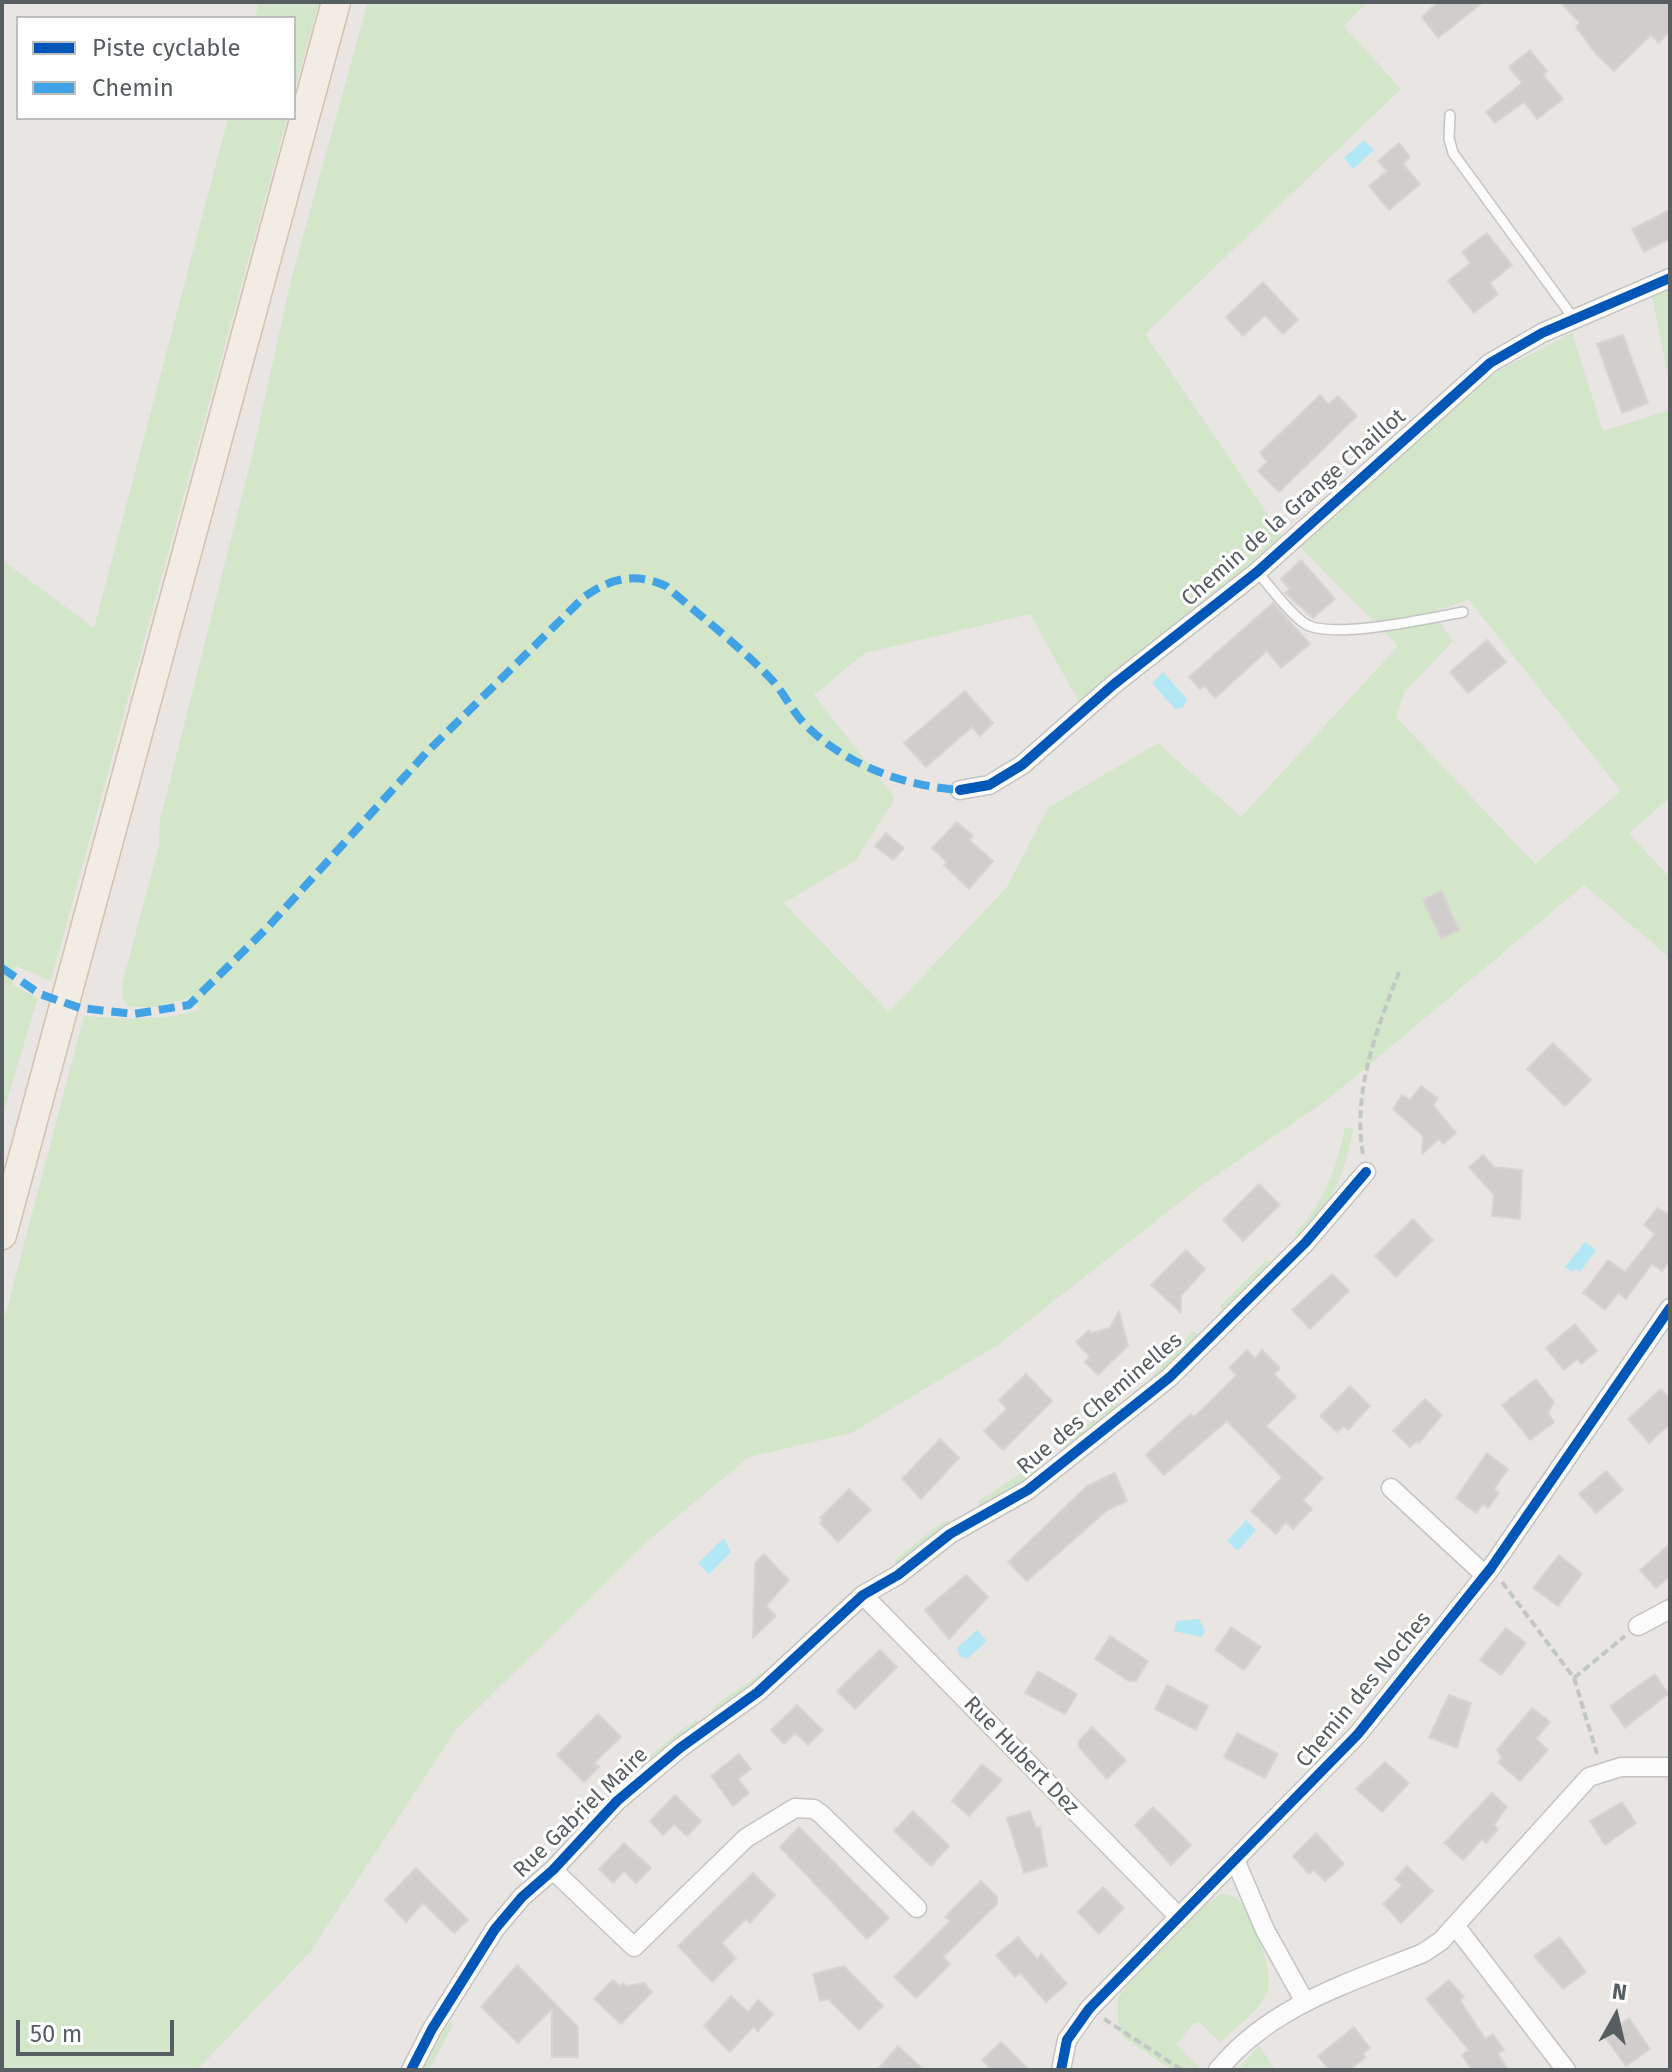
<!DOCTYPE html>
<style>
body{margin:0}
#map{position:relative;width:1672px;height:2072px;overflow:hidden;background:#e8e5e2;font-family:"Fira Sans",sans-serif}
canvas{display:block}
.frame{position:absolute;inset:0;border:4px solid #575e61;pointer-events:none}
.legend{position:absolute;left:16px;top:16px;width:280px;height:104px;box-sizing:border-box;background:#fff;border:2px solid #bcbfc0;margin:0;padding:10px 14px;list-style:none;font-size:24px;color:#575e61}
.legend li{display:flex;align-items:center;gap:16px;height:40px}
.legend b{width:40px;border:2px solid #bcbfc0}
.north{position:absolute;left:1576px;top:1976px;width:80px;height:80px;-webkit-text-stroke:6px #fff;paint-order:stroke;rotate:8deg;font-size:22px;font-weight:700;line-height:32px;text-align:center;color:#575e61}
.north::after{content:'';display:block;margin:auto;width:28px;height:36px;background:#575e61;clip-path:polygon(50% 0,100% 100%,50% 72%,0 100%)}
.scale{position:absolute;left:16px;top:2020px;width:158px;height:36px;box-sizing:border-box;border:4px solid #575e61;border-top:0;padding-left:10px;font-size:24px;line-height:28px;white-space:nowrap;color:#575e61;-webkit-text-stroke:6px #fff;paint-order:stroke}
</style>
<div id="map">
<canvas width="1672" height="2072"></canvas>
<div class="frame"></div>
<ul class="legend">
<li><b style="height:10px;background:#0057b8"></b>Piste cyclable</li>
<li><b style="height:10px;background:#41a2e6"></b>Chemin</li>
</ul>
<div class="north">N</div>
<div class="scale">50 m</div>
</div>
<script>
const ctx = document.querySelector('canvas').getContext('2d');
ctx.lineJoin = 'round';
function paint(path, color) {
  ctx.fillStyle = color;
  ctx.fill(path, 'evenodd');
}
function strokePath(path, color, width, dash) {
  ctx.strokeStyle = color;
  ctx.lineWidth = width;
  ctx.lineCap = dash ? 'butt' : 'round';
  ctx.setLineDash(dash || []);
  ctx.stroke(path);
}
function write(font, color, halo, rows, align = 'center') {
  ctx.font = font + ' "Fira Sans",sans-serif';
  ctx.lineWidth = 6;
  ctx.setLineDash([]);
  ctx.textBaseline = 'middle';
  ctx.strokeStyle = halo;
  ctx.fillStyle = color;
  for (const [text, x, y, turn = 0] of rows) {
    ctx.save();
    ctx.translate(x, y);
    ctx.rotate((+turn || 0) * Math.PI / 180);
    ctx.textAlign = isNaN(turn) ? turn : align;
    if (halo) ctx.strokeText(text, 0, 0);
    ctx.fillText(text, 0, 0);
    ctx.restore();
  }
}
paint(new Path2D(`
 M259,2H319L294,92V18H255Z
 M368,2H1367L1344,26L1401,89L1145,334L1285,540L1080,704L1030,614L865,653L814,695L895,798L856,860L784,903L889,1012L1007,887L1048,808L1158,743L1241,817L1398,646L1297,544L1490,375L1572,333L1603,431L1670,410V798L1629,833L1670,878V958L1584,885L1328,1099L1198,1188L999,1344L851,1433L749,1457L650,1539L456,1730L310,1952L197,2070H2V1328L84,1016L130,1019L176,1016L199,1010L192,997L156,1007H130L123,1000L122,984L159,846L160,820L252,456L292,276ZM1469,600L1621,791L1535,864L1396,717L1404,693L1453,641L1432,612Z
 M228,118H287L51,981L16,966L12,984L38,998L2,1116V560L94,628Z
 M1670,287V385L1652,297Z
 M1345,1127L1353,1129C1345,1175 1331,1206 1297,1238L1295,1233C1325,1202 1337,1168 1345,1127Z
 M1266,1260L1273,1262L1222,1311L1221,1305Z
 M1193,1331L1200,1335L1161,1375L1145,1384Z
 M1113,1403H1118V1409L1067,1449L1061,1448Z
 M1033,1465H1038L1039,1470L1008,1493L979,1508V1501Z
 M944,1521H950V1526L896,1564V1559Z
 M763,1672V1679L714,1712L710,1709Z
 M697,1718L698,1725L654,1759L648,1757Z
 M1221,1894C1227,1895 1233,1895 1238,1899C1253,1914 1275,1973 1267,1992C1259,2011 1235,2029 1220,2042L1199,2022L1194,2023L1176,2045L1201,2069L1172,2070L1123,2037L1118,2022V1997L1185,1920Z
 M450,2021L454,2023L429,2070H422Z
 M1259,2046L1276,2070H1237Z`), '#d3e6ca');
paint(new Path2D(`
 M1364,140L1374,150L1353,169L1344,158Z
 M1163,672L1187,699L1183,708L1175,709L1152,683Z
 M1585,1242L1596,1250L1580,1272L1575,1269L1572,1272L1565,1267Z
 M1246,1520L1256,1530L1238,1551L1227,1541Z
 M724,1538L731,1552L709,1574L698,1563Z
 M1199,1619L1205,1631L1202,1637L1174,1631L1177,1621Z
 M977,1630L987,1641L967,1659L960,1656L957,1648Z`), '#b2e8f6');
const building = new Path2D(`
 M1438,2H1483L1438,38L1422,17Z
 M1560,2H1670V31L1659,43L1651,35L1614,71L1596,54L1576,27L1580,23Z
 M1530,50L1547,71L1543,75L1563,99L1537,119L1524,102L1495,123L1486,112L1522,83L1509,67Z
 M1399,143L1410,157L1403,164L1420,184L1389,210L1369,186L1387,171L1378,161Z
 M1670,210V238L1644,252L1632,229Z
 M1487,233L1512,265L1490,283L1498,294L1474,313L1448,281L1470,263L1462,252Z
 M1263,282L1298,320L1283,334L1265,315L1243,336L1226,317Z
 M1623,335L1648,403L1622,413L1597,344Z
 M1320,395L1328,404L1338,396L1357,416L1279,492L1258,471L1267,462L1260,453Z
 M1301,560L1335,599L1313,618L1285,593L1290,589L1281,579Z
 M1273,603L1310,644L1281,668L1267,651L1215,698L1205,686L1200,689L1189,677Z
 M1487,640L1506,662L1468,693L1450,672Z
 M965,691L993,723L980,736L972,727L926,767L904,743Z
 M957,822L973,836L969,840L993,861L969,889L944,865L947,862L932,848Z
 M886,833L904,848L893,860L875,846Z
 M1441,891L1459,930L1441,938L1423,900Z
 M1553,1043L1591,1080L1565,1106L1527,1069Z
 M1421,1086L1438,1098L1433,1105L1456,1133L1443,1144L1439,1139L1422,1154L1423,1136L1393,1109L1402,1095L1410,1100Z
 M1483,1155L1494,1167L1522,1170L1520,1219L1492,1216L1494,1195L1469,1167Z
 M1259,1184L1280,1205L1243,1241L1223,1220Z
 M1657,1208L1670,1215V1261L1662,1271L1652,1264L1626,1299L1618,1293L1605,1310L1583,1293L1608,1260L1625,1272L1655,1234L1644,1225Z
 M1413,1219L1433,1240L1396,1277L1375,1256Z
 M1186,1250L1205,1269L1181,1296V1313L1151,1285Z
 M1332,1274L1349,1291L1310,1329L1292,1310Z
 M1119,1311L1128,1346L1098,1375L1085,1362L1090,1357L1076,1342L1089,1330L1091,1333L1110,1328Z
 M1575,1324L1597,1351L1581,1364L1577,1359L1564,1370L1546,1348Z
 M1247,1350L1255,1358L1262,1350L1280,1368L1274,1374L1296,1397L1266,1426L1323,1478L1303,1500L1312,1509L1293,1529L1286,1522L1276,1534L1251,1511L1282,1477L1227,1421L1164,1475L1146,1455L1179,1424L1191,1414L1194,1417L1237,1375L1229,1368Z
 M1026,1374L1052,1401L1003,1450L984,1431L1007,1409L999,1400Z
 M1536,1379L1554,1402L1548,1413L1554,1422L1530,1440L1502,1405Z
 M1350,1386L1370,1406L1348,1430L1344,1426L1337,1432L1320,1416Z
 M1661,1389L1670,1400V1424L1649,1443L1628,1419Z
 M1425,1399L1442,1415L1419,1443L1417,1441L1410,1447L1393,1431Z
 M940,1439L959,1458L921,1499L902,1479Z
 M1487,1453L1508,1469L1494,1489L1499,1493L1488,1508L1483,1504L1476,1513L1456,1498Z
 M1606,1471L1623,1490L1596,1513L1579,1494Z
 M1115,1473L1127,1501L1106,1511L1027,1581L1008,1562L1087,1486Z
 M849,1489L871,1510L838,1542L820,1523L823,1520L820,1518Z
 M1670,1544V1576L1656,1588L1640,1570Z
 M764,1554L789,1580L766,1606L776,1616L753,1638L755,1563Z
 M1559,1555L1582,1574L1558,1606L1533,1588Z
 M966,1575L988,1597L949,1639L925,1610Z
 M1231,1627L1261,1647L1244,1670L1215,1650Z
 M1506,1628L1526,1643L1501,1675L1480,1660Z
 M1110,1636L1148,1661L1136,1681H1129L1095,1659Z
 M880,1650L897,1667L855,1709L837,1691Z
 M1038,1671L1077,1694L1065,1714L1025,1693Z
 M1655,1674L1668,1694L1625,1728L1610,1706Z
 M1167,1685L1208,1706L1196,1730L1155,1709Z
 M1449,1695L1471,1703L1457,1748L1429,1737Z
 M797,1705L823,1730L808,1745L795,1733L784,1744L771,1730Z
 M1532,1708L1550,1722L1536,1739L1548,1750L1520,1781L1498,1762L1502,1758L1497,1750Z
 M598,1714L621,1737L594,1763L599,1767L584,1782L557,1755Z
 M1092,1727L1126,1760L1107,1779L1079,1747V1741Z
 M1237,1733L1278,1754L1265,1778L1224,1757Z
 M739,1754L751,1769L738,1779L749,1793L733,1806L711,1776Z
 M1385,1762L1409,1783L1382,1812L1356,1789Z
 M982,1764L1002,1780L969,1816L952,1801Z
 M1492,1793L1507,1807L1494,1825L1498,1829L1486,1843L1482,1839L1463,1860L1444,1843Z
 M675,1795L701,1821L687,1836L674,1824L663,1835L650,1821Z
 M1622,1802L1636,1823L1605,1845L1590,1821Z
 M1153,1807L1191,1845L1171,1865L1135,1825Z
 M913,1811L949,1846L931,1866L894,1831Z
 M1030,1811L1036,1828L1040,1827L1047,1866L1024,1873L1007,1818Z
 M799,1827L889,1918L867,1939L780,1847Z
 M1316,1833L1344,1864L1325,1881L1314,1870L1309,1874L1293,1856Z
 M624,1843L651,1868L636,1883L624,1871L613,1883L599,1869Z
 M1407,1866L1433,1891L1401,1923L1383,1904L1402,1885L1395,1879Z
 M416,1868L468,1920L454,1933L423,1903L406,1922L385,1900Z
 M753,1873L775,1895L750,1923L746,1919L722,1943L736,1958L712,1982L678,1946Z
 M981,1881L997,1897V1904L943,1957L950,1964L916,1998L894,1977L950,1921L945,1917Z
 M1103,1887L1124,1908L1099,1934L1078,1912Z
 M1018,1937L1037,1959L1041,1954L1067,1984L1046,2002L1020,1973L1015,1977L996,1955Z
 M1560,1937L1586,1972L1563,1989L1534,1956Z
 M517,1965L578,2027V2057H552V2009L518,2043L481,2007Z
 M844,1966L883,2006L859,2030L828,1999L820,2001L813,1974Z
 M613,1980L620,1987L623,1983L627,1986L644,1983L652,1992L621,2024L594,1999Z
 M1449,1980L1464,1997L1460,2000L1485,2039L1493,2034L1504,2050L1498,2053L1508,2070H1472L1462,2055L1469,2050L1426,1999Z
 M731,1996L748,2012L758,2000L773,2014L758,2031L753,2027L730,2052L704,2026Z
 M1629,2018L1650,2049L1626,2066L1604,2036Z
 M1354,2027L1370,2048L1363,2054L1366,2057L1349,2070H1329L1318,2056Z
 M1001,2042L1029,2070H992L982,2060Z
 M898,2046L924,2070H877Z`);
paint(building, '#d0cdcc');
strokePath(building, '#d8d4d1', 2);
const lane = new Path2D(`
 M1450,115L1449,138L1453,153L1574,319
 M1257,572C1272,588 1286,610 1304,623C1328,641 1431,618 1463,612`);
const street = new Path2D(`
 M960,790L989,785L1022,765L1113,685L1257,572L1490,363L1542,333L1670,278
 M1391,1488L1485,1575
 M863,1595L1179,1917
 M1638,1626L1670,1609
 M1236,1862L1265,1930L1305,2002
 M553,1870L634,1947L746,1838L795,1808L814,1809L821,1814L917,1908
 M1457,1928L1566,2070
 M411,2070L432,2029L495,1929L522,1897L553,1870L617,1801L680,1748L758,1692L863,1595L898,1575L950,1534L1028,1490L1170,1377L1306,1242L1366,1172
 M1061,2070L1067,2040L1089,2009L1358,1734L1491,1568L1670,1308
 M1218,2070C1270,2006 1349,1983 1423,1953L1441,1941L1589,1777L1621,1767H1670`);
const primary = new Path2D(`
 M2,1235L336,2`);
strokePath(lane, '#c3c4c3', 12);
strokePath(street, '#c3c4c3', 21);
strokePath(primary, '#d3c0ad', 31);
strokePath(new Path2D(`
 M1363,1154C1352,1093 1377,1028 1399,972
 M1502,1582L1574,1678L1597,1754
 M1574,1678L1625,1636
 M1104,2019L1182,2070`), '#c1c8c3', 4, [8, 4]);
strokePath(lane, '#fcfbfb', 9);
strokePath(street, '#fcfbfb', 18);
strokePath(primary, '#f1ede5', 28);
strokePath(new Path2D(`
 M2,968L40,994L80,1008L134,1014L189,1005L267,928L426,753L584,597C611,578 635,572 666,586C701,617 740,646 772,680C783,692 790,707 801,720C840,763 902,786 960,790`), '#41a2e6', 8, [16, 8]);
strokePath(new Path2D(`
 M960,790L989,785L1022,765L1113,685L1257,572L1490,363L1542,333L1670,278
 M411,2070L432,2029L495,1929L522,1897L553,1870L617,1801L680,1748L758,1692L863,1595L898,1575L950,1534L1028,1490L1170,1377L1306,1242L1366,1172
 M1061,2070L1067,2040L1089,2009L1358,1734L1491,1568L1670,1308`), '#0057b8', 10);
write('22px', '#575e61', '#fff', [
 ["Chemin de la Grange Chaillot",1294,508,-41],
 ["Rue des Cheminelles",1100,1404,-40],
 ["Chemin des Noches",1364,1690,-50],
 ["Rue Hubert Dez",1021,1756,46],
 ["Rue Gabriel Maire",581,1813,-44]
]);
</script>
